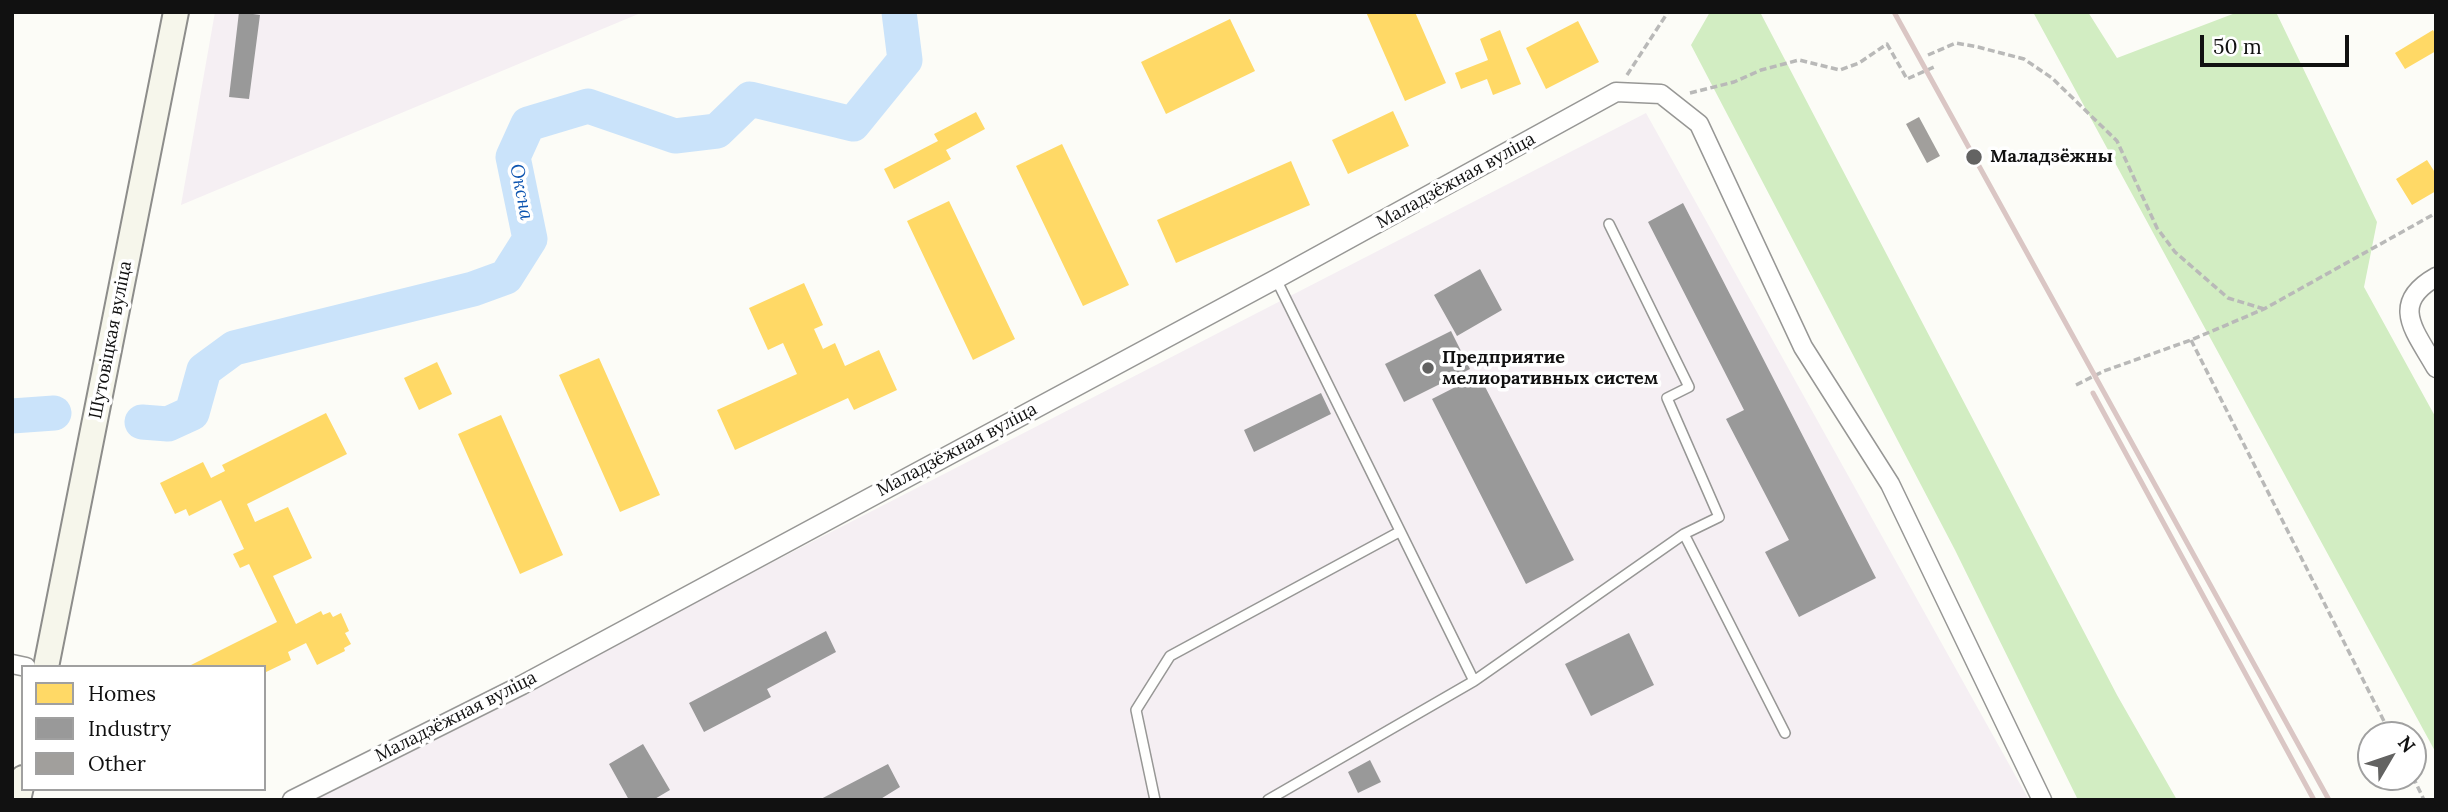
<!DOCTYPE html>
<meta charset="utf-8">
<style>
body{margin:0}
#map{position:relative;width:2448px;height:812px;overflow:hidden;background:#fcfcf7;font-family:Lora,serif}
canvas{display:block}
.frame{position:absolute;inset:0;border:14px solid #111;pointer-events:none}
.legend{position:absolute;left:21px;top:665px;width:245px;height:126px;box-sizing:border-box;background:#fff;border:2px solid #a0a0a0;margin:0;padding:9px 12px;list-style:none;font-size:21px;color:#111}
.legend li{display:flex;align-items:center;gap:14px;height:35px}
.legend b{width:35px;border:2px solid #a0a0a0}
.north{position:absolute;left:2357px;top:721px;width:70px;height:70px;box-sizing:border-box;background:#fff;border:2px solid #a0a0a0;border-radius:50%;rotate:51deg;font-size:19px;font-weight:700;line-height:28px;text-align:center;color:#111}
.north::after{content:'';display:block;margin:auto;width:24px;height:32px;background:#636362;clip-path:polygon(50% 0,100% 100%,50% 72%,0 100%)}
.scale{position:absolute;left:2200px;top:35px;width:149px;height:32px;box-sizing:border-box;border:4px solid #111;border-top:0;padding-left:9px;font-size:21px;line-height:24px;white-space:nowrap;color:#111;-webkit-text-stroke:5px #fff;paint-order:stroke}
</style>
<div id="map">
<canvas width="2448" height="812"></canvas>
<div class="frame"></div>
<ul class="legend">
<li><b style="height:19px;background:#ffd966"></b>Homes</li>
<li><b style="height:19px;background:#999"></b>Industry</li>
<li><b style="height:19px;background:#a19f9c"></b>Other</li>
</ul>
<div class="north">N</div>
<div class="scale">50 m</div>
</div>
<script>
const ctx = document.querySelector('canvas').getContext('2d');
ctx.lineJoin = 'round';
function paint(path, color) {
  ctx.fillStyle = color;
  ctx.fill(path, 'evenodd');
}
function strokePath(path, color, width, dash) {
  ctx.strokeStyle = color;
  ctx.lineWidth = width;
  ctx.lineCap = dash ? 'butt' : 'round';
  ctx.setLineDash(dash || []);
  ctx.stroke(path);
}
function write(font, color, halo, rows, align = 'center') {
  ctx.font = font + ' Lora,serif';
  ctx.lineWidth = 7;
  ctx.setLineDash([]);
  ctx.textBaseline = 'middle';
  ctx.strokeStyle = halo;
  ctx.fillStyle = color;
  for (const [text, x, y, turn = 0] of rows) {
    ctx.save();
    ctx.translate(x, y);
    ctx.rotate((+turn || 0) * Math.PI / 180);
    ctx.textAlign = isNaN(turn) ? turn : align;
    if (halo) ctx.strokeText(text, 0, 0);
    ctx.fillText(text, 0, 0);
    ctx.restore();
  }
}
paint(new Path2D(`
 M215,12H643L181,205Z
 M1646,113L2029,800H310Z`), '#f5eff3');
paint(new Path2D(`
 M1710,12H1760L2117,695L2177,800H2078L1955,550L1691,45Z
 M2033,12H2088L2117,58L2238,12H2276L2377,222L2364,287L2436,418V753Z`), '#d2edc2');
paint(new Path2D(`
 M1366,12H1415L1446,83L1405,101Z
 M1230,19L1255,71L1166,114L1141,62Z
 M1578,21L1599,62L1546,89L1526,48Z
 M1500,30L1521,84L1493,95L1487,79L1461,89L1455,73L1488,60L1480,39Z
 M2433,30L2436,35V51L2405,69L2395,53Z
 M1393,111L1409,146L1348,174L1332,140Z
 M976,112L985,129L946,150L951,159L894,189L884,169L938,141L934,134Z
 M1062,144L1129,285L1083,306L1016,166Z
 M2427,160L2436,174V191L2412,205L2396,179Z
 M1291,161L1310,205L1176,263L1157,220Z
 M949,201L1015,339L973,360L907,221Z
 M804,283L823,325L814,329L823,349L835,343L845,366L879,350L897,390L854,410L848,398L735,450L717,410L797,374L783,343L768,350L749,308Z
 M599,358L660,495L620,512L559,375Z
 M437,362L452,394L419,410L404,378Z
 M326,413L347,454L247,504L255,522L288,507L312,558L273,576L296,624L321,611L323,615L330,612L333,617L341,613L349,631L345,633L351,644L344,648L345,651L317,665L306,643L288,652L291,660L264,673V667H187L277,622L249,564L240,568L233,554L244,549L221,500L189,516L186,509L175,514L160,483L203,462L211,478L225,471L222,465Z
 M501,415L563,555L520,574L458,434Z`), '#ffd966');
paint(new Path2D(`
 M239,12L260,15L249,99L229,97Z
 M1683,203L1876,578L1799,617L1765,552L1789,540L1726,419L1744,410L1648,222Z
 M1480,269L1502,310L1457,336L1434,295Z
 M1451,331L1470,369L1404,402L1385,364Z
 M1479,375L1574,560L1526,584L1432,399Z
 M1321,393L1331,414L1254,452L1244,430Z
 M826,631L836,652L767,689L771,697L704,732L689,703Z
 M1629,633L1654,685L1591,716L1565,664Z
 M643,744L670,790L653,800H629L609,764Z
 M1370,760L1381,782L1358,793L1348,772Z
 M888,764L900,787L879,800H819Z`), '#999');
strokePath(new Path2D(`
 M12,416L54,413
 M142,422L168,424L192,413L204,370L234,348L473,289L506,277L530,239L513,157L528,124L588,106L675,136L717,131L750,99L853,124L905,60L899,12`), '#cae3fa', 35);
paint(new Path2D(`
 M1919,117L1940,156L1927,163L1906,124Z`), '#a19f9c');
const service = new Path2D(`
 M1684,534L1785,733
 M1474,681L1684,534L1719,517L1667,398L1689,387L1609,224
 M1155,800L1136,710L1170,656L1399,532
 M1268,800L1474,681L1276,279`);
const minor = new Path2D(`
 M2436,277C2388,304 2416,332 2436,368
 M12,664L26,667
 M292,800L522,685L1276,279L1616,92L1661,94L1699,124L1803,347L1890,484L2042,800`);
const secondary = new Path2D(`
 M46,667L176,12
 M18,800L23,778`);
strokePath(service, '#979795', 12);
strokePath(minor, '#979795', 21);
strokePath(secondary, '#8d8d8b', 28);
strokePath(new Path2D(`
 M1928,55L1956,43L1978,47L2024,59L2052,78L2117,141L2157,228L2175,252L2228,298L2264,309
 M1627,75L1668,12
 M1690,93L1734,82L1761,70L1799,60L1840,70L1859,63L1887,44L1907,79L1934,67
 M2191,340L2391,735
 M2076,385L2104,371L2191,340L2264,309L2436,213
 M2413,777L2424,800`), '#b9b9b8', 3.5, [7, 3.5]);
strokePath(service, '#fffffe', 9);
strokePath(minor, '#fffffe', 18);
strokePath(secondary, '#f6f6eb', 24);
strokePath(new Path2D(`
 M1894,12L2329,800
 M2093,393L2314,800`), '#dac6c4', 5);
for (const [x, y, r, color] of [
 [1974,157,9,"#636362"],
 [1428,368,7,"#636362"]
]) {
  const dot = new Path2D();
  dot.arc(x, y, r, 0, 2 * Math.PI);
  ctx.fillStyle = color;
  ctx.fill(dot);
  strokePath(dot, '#fff', 2.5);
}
write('bold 18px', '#111', '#fff', [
 ["Маладзёжны",1990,157],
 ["Предприятие",1442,358],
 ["мелиоративных систем",1442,379]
], 'left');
write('18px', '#111', '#fff', [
 ["Маладзёжная вуліца",1456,181,-29],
 ["Шутовіцкая вуліца",111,340,-79],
 ["Маладзёжная вуліца",957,450,-28],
 ["Маладзёжная вуліца",456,717,-27]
]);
write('italic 19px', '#0c54b0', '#fff', [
 ["Оксна",521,192,79]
]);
</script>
